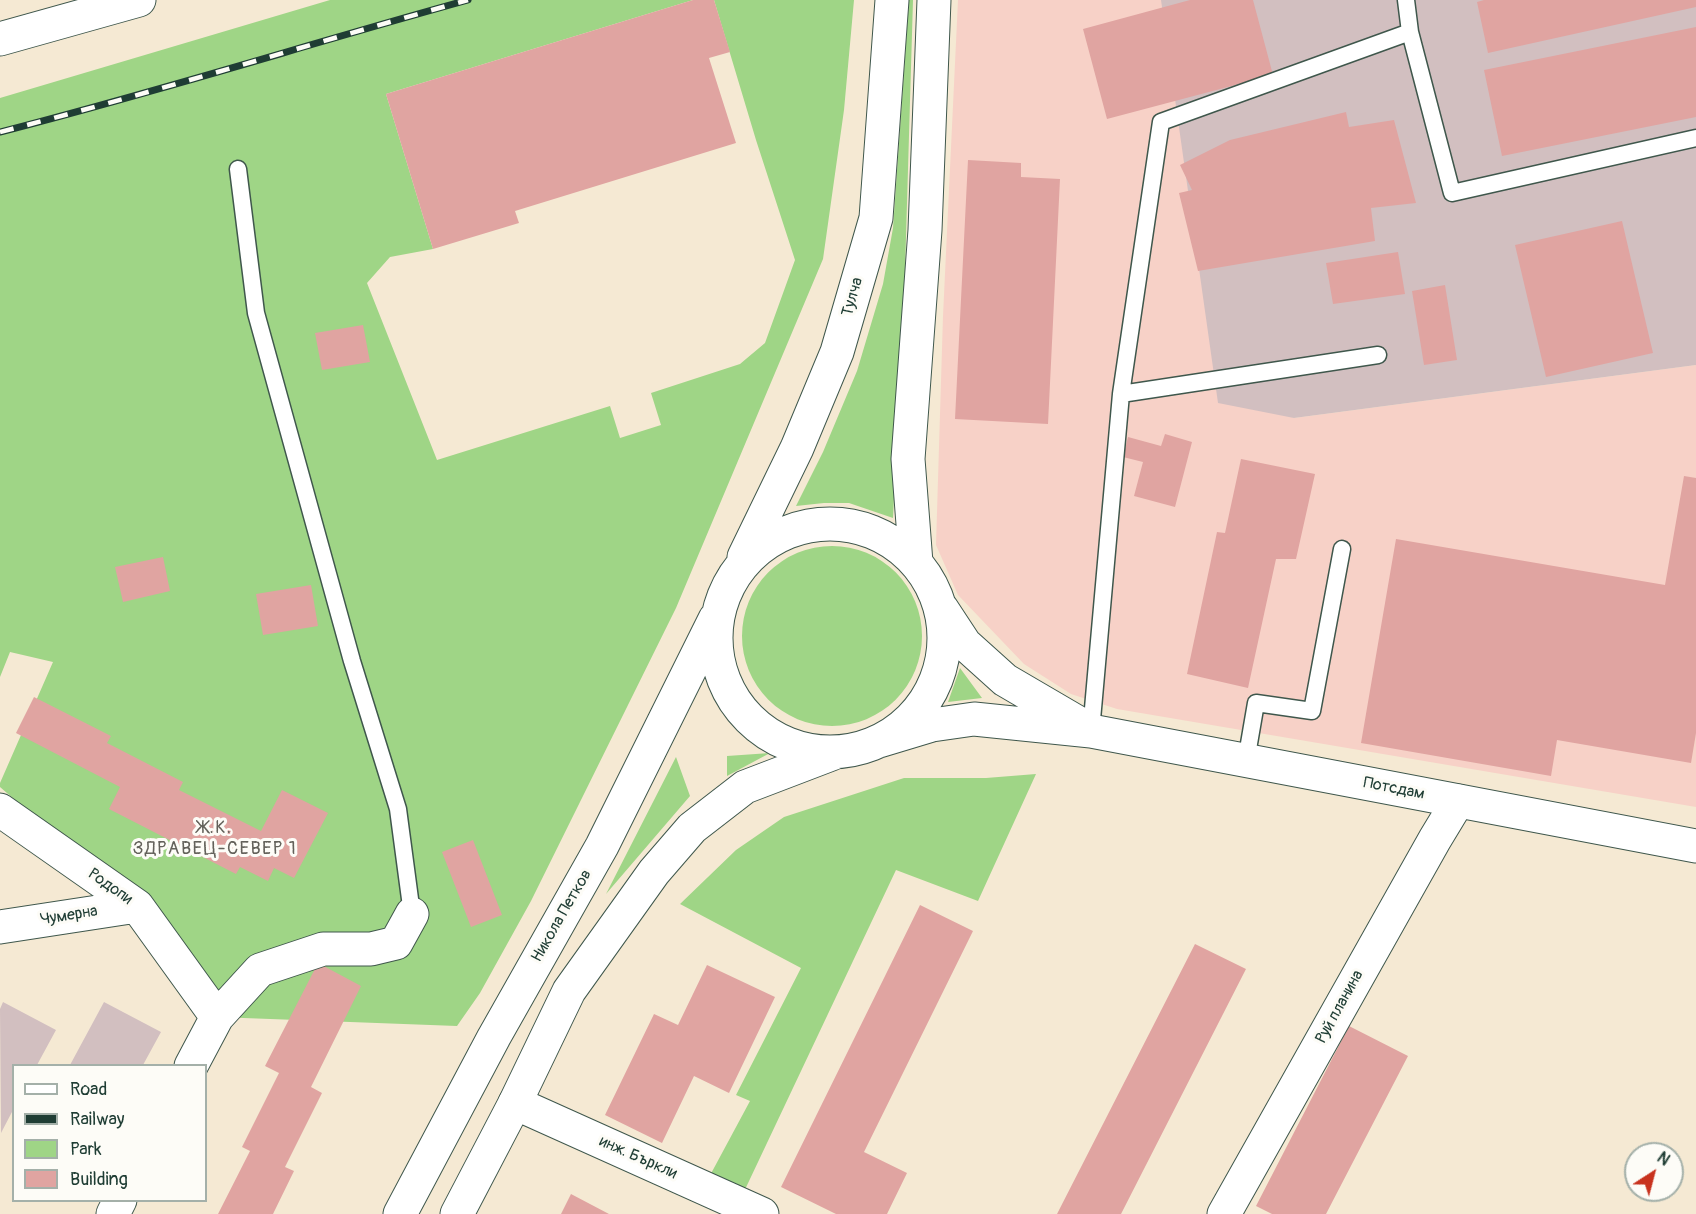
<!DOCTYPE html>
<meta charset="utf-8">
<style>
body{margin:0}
#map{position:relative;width:1696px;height:1214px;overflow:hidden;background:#f5e9d3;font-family:Pangolin,sans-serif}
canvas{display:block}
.legend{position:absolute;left:12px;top:1064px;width:195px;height:138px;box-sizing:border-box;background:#fdfcf7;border:2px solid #a4b0a9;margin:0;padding:8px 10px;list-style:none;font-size:18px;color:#1f3d34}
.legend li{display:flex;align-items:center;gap:12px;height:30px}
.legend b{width:30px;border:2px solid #a4b0a9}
.north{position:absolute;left:1624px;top:1142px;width:60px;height:60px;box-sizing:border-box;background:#fdfcf7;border:2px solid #a4b0a9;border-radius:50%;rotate:36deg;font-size:16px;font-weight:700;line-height:24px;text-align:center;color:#1f3d34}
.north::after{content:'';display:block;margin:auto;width:21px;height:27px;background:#c8321e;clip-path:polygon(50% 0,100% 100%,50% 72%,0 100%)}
</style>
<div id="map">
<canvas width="1696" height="1214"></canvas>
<ul class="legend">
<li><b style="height:8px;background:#fff"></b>Road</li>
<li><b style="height:8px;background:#1f3d34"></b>Railway</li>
<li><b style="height:16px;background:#9fd586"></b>Park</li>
<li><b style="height:16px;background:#e0a4a1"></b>Building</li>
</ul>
<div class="north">N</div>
</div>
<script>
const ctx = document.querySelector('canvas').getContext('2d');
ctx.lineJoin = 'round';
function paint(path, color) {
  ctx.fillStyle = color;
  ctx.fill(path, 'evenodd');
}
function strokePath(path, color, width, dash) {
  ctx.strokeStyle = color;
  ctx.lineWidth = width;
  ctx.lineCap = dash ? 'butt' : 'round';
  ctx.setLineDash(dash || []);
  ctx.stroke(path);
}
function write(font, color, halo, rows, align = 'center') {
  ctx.font = font + ' Pangolin,sans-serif';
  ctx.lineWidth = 6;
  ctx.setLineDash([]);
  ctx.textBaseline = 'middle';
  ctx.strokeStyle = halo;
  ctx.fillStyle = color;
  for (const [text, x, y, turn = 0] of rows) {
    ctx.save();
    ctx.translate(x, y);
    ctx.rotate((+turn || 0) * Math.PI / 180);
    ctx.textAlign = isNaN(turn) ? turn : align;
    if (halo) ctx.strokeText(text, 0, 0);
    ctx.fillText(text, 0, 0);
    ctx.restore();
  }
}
paint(new Path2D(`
 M958,0H1165L1294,418L1696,365V807L1117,709L1071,694L1024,664L958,595L936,545L943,316Z`), '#f7d1c7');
paint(new Path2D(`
 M1161,0H1696V365L1294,418L1218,403Z
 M3,1002L56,1030L37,1065L14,1066L13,1110L1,1133L0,1009Z
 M104,1002L161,1032L143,1065H70Z`), '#d2bfc0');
paint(new Path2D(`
 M330,0H693L386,94L433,249L390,257L367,283L437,460L610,406L620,438L661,425L651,393L740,364L765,343L795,260L756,140L714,0H854L844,110L823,259L676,608L531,901L480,993L457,1026L217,1017L137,906L0,787V783L53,662L10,652L0,677V98Z
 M909,0H913L905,271L893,518L849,503H824L796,506L823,452L857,371L883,284L893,228Z
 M742 636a90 90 0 1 1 180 0a90 90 0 1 1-180 0Z
 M960,668L982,698L948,702Z
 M770,753L727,776V756Z
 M676,757L690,796L606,894Z
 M1036,774L978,901L896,870L741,1198L707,1181L750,1101L736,1095L801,968L680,904L736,850L784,817L904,778H986Z`), '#9fd586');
paint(new Path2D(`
 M693,0H714L730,52L709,58L736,143L515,211L519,223L433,249L386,94Z
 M1190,0H1253L1273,75L1107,119L1083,29Z
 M1484,0H1696V7L1488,53L1477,2Z
 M1696,27V117L1502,156L1484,70Z
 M1346,112L1349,127L1394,120L1416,203L1371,208L1375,241L1198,271L1179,193L1192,190L1180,165L1230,140Z
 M968,160L1021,163V177L1060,179L1048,424L955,419Z
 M1622,221L1653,353L1546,377L1515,245Z
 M1398,252L1405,294L1333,304L1326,263Z
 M1445,285L1457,360L1424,365L1412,291Z
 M363,325L370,362L322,370L315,333Z
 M1165,434L1192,442L1175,507L1134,496L1143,462L1123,457L1128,437L1161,446Z
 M1241,459L1315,474L1296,559H1276L1248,688L1187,674L1217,532L1225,533Z
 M1684,476L1696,478V733L1691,763L1557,740L1551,776L1361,743L1396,539L1665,585Z
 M163,557L170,591L123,602L115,567Z
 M311,585L318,626L263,635L256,594Z
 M34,697L111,736L107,743L183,782L179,790L261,831L282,790L328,813L294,878L274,868L268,881L240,867L236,874L109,809L120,787L16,733Z
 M473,840L502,915L471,927L442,852Z
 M920,905L973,931L864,1152L907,1173L887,1214H836L781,1187Z
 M1195,944L1246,969L1121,1214H1057Z
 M318,963L361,986L311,1087L322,1093L285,1167L294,1171L273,1214H218L250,1151L242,1147L279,1073L265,1066Z
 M707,965L775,997L729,1093L694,1076L662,1143L605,1115L654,1014L678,1025Z
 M1349,1026L1408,1056L1326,1214H1272L1256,1206Z
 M571,1194L609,1214H561Z`), '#e0a4a1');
const lane = new Path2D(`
 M1406,0L1410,32
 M238,169L256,313L352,661L398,809L412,914
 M1121,394L1378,355
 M1091,731L1121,394L1161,122L1410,32L1452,193L1696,138
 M1246,761L1256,703L1312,711L1342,549`);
const street = new Path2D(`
 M0,39L139,0
 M0,810L137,906L217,1017
 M0,927L137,906
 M191,1066L217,1017L260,970L323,949H371L396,943L412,914
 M515,1103L762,1214
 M113,1214L120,1200
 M1224,1214L1435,839L1458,801`);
const secondary = new Path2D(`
 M716 638a114 114 0 1 1 228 0a114 114 0 1 1-228 0Z
 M744,557L797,448L837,352L876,218L892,0
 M916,563L908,459L925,230L934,0
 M942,609L965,644L1005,680L1082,725
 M879,741L932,725L974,719L1091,731L1696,846
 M400,1214L494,1037L602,846L715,619
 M457,1214L515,1103L569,991L654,872L692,828L745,787L834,753`);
strokePath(lane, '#3f574c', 19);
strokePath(street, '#3f574c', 35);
strokePath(secondary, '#3f574c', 35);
strokePath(lane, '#fff', 16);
strokePath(street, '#fff', 33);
strokePath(secondary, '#fff', 33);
const rail = new Path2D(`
 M0,132C157,92 312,43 468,0`);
strokePath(rail, '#1f3d34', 7);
strokePath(rail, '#fdfcf7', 4.5, [14]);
write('16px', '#1f3d34', '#fdfcf7', [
 ["Тулча",853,297,-74],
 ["Потсдам",1394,789,11],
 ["Родопи",110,887,35],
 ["Чумерна",69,916,-9],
 ["Никола Петков",562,916,-60],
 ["Руй планина",1340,1007,-61],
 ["инж. Бъркли",638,1158,24]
]);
ctx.letterSpacing = '1.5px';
write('18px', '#63615a', '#fdfcf7', [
 ["Ж.К.",215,828],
 ["ЗДРАВЕЦ-СЕВЕР 1",215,849]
]);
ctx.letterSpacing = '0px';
</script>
